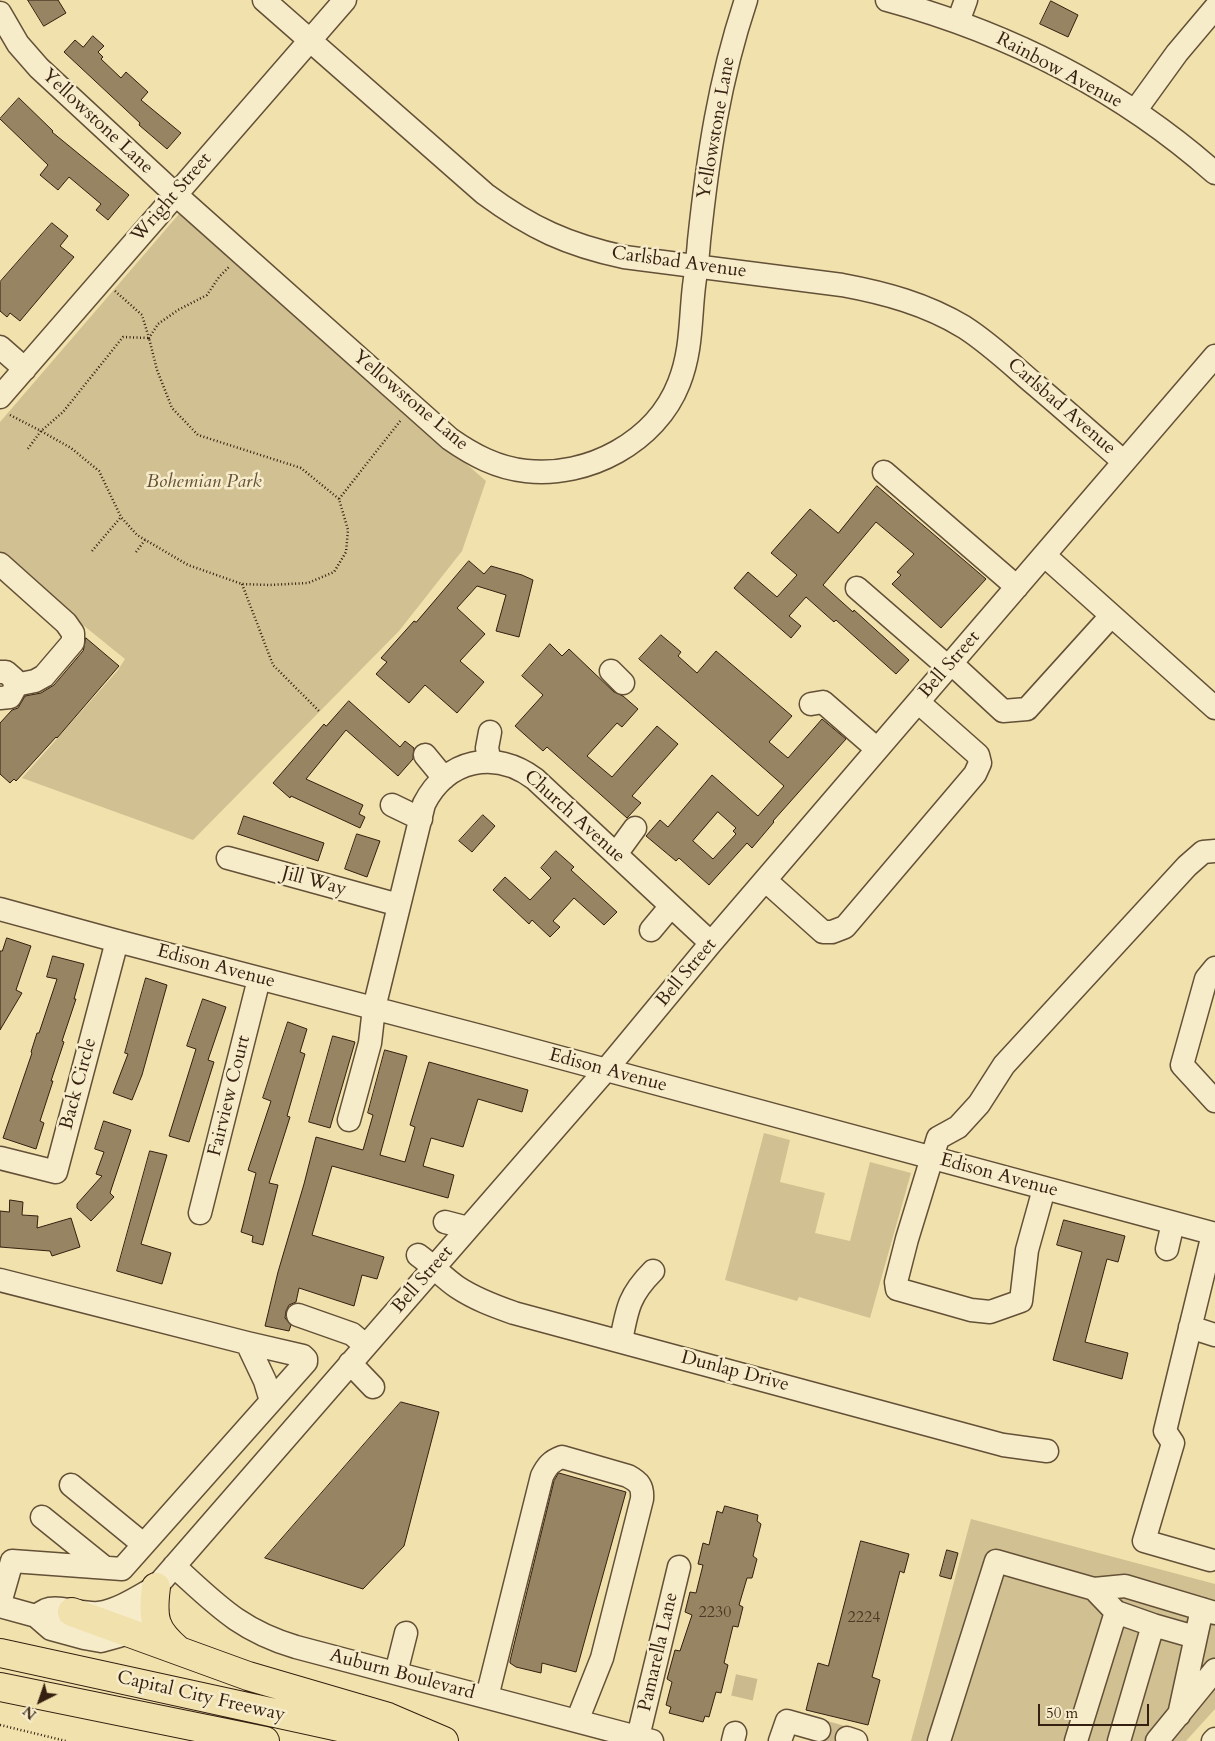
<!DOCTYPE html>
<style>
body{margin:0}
#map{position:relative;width:1215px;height:1741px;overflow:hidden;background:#f1e1ad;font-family:Cardo,serif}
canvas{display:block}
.north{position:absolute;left:15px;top:1676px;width:50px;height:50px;-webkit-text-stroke:4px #f6ecca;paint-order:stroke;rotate:221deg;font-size:14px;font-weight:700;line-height:20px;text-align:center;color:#341f10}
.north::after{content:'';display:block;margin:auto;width:18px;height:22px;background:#341f10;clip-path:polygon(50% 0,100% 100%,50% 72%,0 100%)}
.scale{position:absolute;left:1038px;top:1704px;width:111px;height:22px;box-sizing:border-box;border:2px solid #341f10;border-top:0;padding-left:6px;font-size:15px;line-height:18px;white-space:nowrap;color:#341f10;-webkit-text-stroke:4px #f6ecca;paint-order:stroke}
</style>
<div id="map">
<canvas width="1215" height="1741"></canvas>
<div class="north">N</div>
<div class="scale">50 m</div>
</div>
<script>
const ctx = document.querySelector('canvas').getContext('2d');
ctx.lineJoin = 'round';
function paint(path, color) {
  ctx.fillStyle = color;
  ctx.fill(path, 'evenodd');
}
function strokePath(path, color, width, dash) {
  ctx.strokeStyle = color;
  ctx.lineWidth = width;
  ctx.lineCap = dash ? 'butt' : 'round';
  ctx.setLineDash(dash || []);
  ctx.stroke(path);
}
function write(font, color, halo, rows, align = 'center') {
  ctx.font = font + ' Cardo,serif';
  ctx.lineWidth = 5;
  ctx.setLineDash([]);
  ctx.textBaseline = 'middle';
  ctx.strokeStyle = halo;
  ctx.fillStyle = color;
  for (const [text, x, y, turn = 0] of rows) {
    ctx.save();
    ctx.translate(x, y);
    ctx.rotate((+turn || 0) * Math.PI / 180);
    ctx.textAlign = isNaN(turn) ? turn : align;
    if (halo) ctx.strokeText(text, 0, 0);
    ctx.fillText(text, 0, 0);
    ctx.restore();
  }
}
paint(new Path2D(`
 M179,214L486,481L462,551L399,631L193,840L22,778L118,670L125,659L0,558V422Z
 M764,1133L790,1140L780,1182L825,1193L815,1233L850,1241L870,1162L911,1173L870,1318L799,1297L797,1301L725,1280Z
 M971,1519L1215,1584V1709L1186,1741H911Z`), '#d1c092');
const building = new Path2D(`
 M28,0H58L66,13L44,26Z
 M1051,1L1078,15L1068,37L1040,24Z
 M93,36L104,46L98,52L103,57L101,59L121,78L126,72L148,92L141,100L181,133L167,149L139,125L140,123L64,52L75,40L83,47Z
 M19,98L53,131L52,132L129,195L108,220L96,210L101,204L69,177L58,190L40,175L48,165L0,119Z
 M52,223L68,236L60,246L74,257L20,321L10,313L7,317L0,311V282Z
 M877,486L986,579L941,628L892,584L901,575L897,572L914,554L876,522L823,585L853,612L854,610L909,660L896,674L836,620L834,622L806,597L789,616L801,626L791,638L734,588L748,572L777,597L797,575L771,553L810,509L838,533Z
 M469,561L484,574L491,566L522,575L533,580L519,637L496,631L506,595L477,586L457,608L485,634L460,661L484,682L457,713L425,685L409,703L376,674L387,662L381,658L414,621L416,622Z
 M661,635L681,652L678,656L697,673L716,651L792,716L769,742L788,758L822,719L846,739L773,821L774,822L752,848L747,843L709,885L679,858L676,861L646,836L660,820L668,827L712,775L758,816L784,786L639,659ZM718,812L736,828L733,831L736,834L713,859L693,841Z
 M86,638L119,666L57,738L56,737L16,781L14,779L10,783L0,774V723L12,710L18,708L25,696L41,693L54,685L83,651Z
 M550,644L562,656L569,649L614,692L623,696L638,709L622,727L617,723L587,756L612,777L657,726L678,744L632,796L641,803L627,818L547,747L543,751L515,726L543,695L522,676Z
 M349,701L400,747L405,741L414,748L413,759L398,776L346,730L306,779L363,805L359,814L365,817L360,828L291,796L290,798L273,783L324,724L326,726Z
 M483,815L495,826L472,852L459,841Z
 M244,816L324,843L318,861L238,834Z
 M357,834L380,841L367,877L345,869Z
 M556,851L574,867L571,870L617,912L604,925L574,898L553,921L560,927L550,937L532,920L529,924L493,890L505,877L530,900L551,878L541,868Z
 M7,938L31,946L16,990L22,993L0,1030V951H2Z
 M53,956L84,964L74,999H76L62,1041L64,1042L51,1081H53L40,1121L44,1123L36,1149L3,1138L32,1053L31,1052L37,1033H39L57,979L47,977Z
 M146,978L167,985L142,1075L132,1100L113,1093L128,1054L125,1053Z
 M203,999L226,1007L208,1060L214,1062L189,1142L169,1136L196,1049L187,1046Z
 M288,1022L307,1029L300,1052L305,1054L287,1116L290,1117L269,1183L278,1185L263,1245L252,1242L253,1236L241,1232L256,1173L248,1170L271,1101L263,1098Z
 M333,1036L355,1042L330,1128L309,1122Z
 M385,1050L407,1056L380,1155L405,1162L415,1127L410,1125L429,1062L528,1090L522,1112L478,1099L463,1147L431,1138L423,1166L454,1175L448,1198L332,1166L312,1235L384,1257L377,1279L362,1275L354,1306L299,1288L296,1302L289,1305L286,1311L285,1318L291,1325L289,1331L265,1326L278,1272L304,1184L316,1137L363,1150L373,1115L368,1113Z
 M104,1121L131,1130L110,1193L114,1197L91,1221L77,1208V1204L102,1176L96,1174L104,1152L95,1149Z
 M150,1151L167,1155L141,1244L171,1253L162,1284L117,1271Z
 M10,1200L23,1202L22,1215L38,1216L37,1228L71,1218L80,1247L52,1256L50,1251L0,1247V1211L9,1212Z
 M1064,1220L1125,1236L1118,1262L1107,1259L1085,1342L1128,1353L1122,1379L1053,1360L1082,1252L1057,1245Z
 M401,1402L439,1412L404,1546L363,1589L265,1558Z
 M559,1473L626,1492L576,1672L542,1663L541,1673L516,1667L510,1663V1661L554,1481Z
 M725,1506L758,1515L757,1521L761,1524L753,1556L757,1559L752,1578H747L739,1605L743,1607L738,1627L733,1626L724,1663L728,1665L721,1693L716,1692L709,1717L705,1716L703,1722L669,1713L671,1707L666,1705L672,1682L667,1679L675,1650L680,1651L692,1615L685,1612L690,1592L696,1593L703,1565L698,1564L703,1543L709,1545L717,1511L722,1513Z
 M861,1541L909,1554L904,1573L900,1571L872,1677L880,1680L868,1725L806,1710L818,1663L828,1666Z
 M947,1550L958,1553L951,1579L940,1576Z`);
paint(building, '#968462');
strokePath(building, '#341f10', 1);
strokePath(new Path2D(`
 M742,1698L748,1671
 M819,1730L847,1738`), '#cbba8e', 22, [22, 11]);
const minor = new Path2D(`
 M264,0L485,194C531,228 568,245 624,257L842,285C885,293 926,304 964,327C989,343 1010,363 1032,382C1063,408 1093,435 1124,462
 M887,0C1008,33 1121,90 1215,173
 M0,13L18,44L39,68L175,194L450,439C473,455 497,468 526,471C588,478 656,442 679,383C692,350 690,320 694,286C696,271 698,256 699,241C708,156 719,81 746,0
 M958,22L966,0
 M1135,111L1177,53L1215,8
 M0,347L25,369
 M0,397L345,0
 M884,472L1017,587
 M1044,555L1215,708
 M0,564L66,623L73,633V642L44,676L35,681L15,685
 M857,588L948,667
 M951,663L1003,711L1027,709L1111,616
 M611,671L623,683
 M0,672H6L14,679L15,688L10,697L0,698
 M811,704L823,702L877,749
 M490,732L487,748L490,762
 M425,755L444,778
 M392,805L421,819
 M616,854L635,828
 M228,858L399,905
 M765,880L823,932H832L845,927L975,774L980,763L978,755L918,702
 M0,909L117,941L484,1037L1215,1234
 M651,930L671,906
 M1215,968L1206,979L1182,1065L1215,1101
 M349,1120L370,1043L374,1008L424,804C447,759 495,749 535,779L711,943
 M0,1158L56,1172L117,941
 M1044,1189L1027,1250L1021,1301L990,1312L971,1310L897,1289L896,1282L907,1239L938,1138L958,1127L979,1104L1004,1065L1187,866L1203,852L1215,851
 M200,1213L259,979
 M445,1222L468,1228
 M1167,1249L1173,1223
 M418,1255C432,1265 444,1278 457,1287C475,1299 494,1306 514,1313L1003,1445L1047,1451
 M0,1280L247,1343L303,1356L306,1359V1362L122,1569L12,1561L0,1603
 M298,1315L352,1334L365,1345
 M1190,1327L1215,1335
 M621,1341C627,1309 629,1295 653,1271
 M247,1343L265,1381L271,1401
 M350,1363L373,1387
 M71,1485L143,1544
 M42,1517L104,1567
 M1210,1560L1144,1541L1173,1443L1165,1431L1213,1234
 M174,1566C216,1604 239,1630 296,1647L652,1741
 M1094,1589L1116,1612L1153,1625L1119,1741
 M0,1606L36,1616L51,1629L84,1638L101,1641L119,1636L126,1631L143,1611L156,1587L605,1071L711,943L1215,356
 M36,1616C39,1614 42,1612 46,1610C58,1605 84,1615 99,1613C119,1610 138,1597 156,1587
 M1153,1625L1195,1637
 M396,1673L406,1633
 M487,1697L542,1476C547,1466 551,1461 562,1457L628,1476C639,1482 643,1486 642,1499L602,1658L577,1721
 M1179,1715L1202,1609
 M638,1737L679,1567
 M847,1738L856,1741
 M733,1741L735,1733
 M780,1741L787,1721L819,1730
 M939,1741L996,1561L1094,1589L1125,1586L1215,1613
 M1076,1741L1116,1612
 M1157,1741L1215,1670
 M1213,1741L1215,1739`);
const highway = new Path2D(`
 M156,1587C152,1618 154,1630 178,1650
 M72,1612L248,1676L388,1717L444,1741
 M0,1653L403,1741
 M0,1687L265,1741`);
strokePath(minor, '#635037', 25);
strokePath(highway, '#341f10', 30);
strokePath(new Path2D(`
 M115,291L142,315L149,338L158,324L178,310L207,295L219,277L230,266
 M10,415L41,431L27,450
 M339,499L301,468L198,435L172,408L157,370L149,338L123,337L63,412L41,431L71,448L99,471L121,517L137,535L188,565L242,584L269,585L308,583L334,572L346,552L348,530L339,499L401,420
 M92,551L121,517
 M136,552L145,540
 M242,584L273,665L319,711
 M0,1725L66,1741`), '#341f10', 2.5, [1, 2.5]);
strokePath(minor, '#f6ecca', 22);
strokePath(highway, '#f1e1ad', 28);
write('16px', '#4c3824', null, [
 ["2230",715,1613],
 ["2224",864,1618]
]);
write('19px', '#341f10', '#f6ecca', [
 ["Rainbow Avenue",1059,71,28],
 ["Yellowstone Lane",97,122,43],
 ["Yellowstone Lane",717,128,-80],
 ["Wright Street",172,198,-49],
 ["Carlsbad Avenue",679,263,8],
 ["Yellowstone Lane",410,401,40],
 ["Carlsbad Avenue",1061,407,41],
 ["Bell Street",950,665,-49],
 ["Church Avenue",574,817,42],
 ["Jill Way",314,882,15],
 ["Edison Avenue",216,967,15],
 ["Bell Street",687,973,-50],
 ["Edison Avenue",608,1071,15],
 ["Back Circle",79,1084,-75],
 ["Fairview Court",230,1096,-76],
 ["Edison Avenue",999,1176,15],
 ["Bell Street",423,1280,-49],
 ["Dunlap Drive",735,1372,15],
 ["Pamarella Lane",659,1652,-77],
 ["Auburn Boulevard",402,1675,15],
 ["Capital City Freeway",201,1697,13]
]);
write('italic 19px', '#634f37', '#f6ecca', [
 ["Bohemian Park",204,483]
]);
</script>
